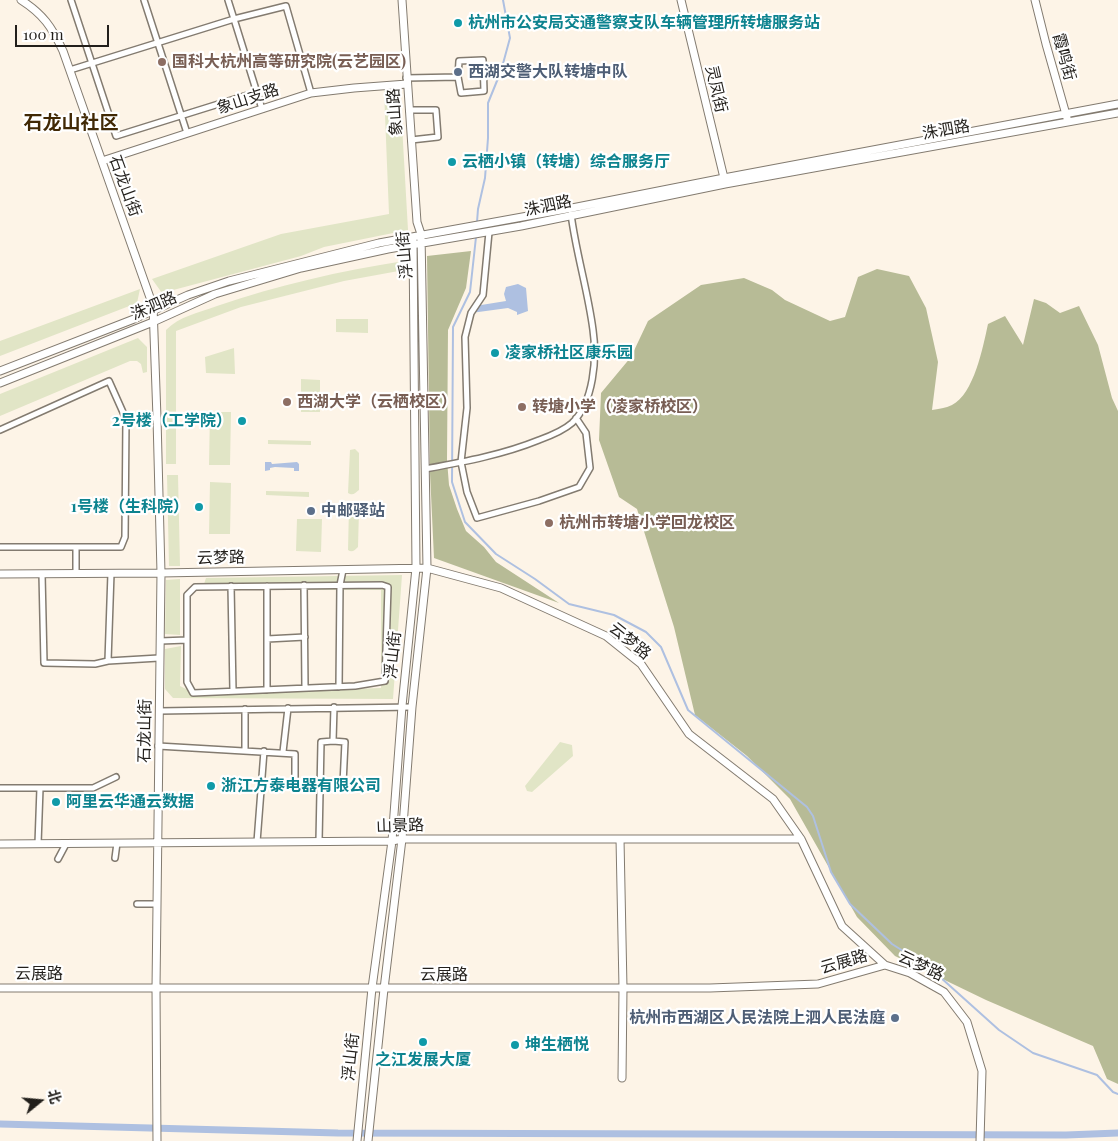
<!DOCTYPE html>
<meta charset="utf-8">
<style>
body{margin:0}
#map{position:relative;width:1118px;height:1141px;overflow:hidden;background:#fdf4e7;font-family:"Playfair Display","Noto Sans SC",serif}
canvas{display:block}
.north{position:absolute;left:15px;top:1076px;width:50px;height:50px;-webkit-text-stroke:4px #fff;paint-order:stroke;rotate:73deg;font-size:14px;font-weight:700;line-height:20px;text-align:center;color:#221f1b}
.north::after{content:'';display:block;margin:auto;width:18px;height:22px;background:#221f1b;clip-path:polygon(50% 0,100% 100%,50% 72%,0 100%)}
.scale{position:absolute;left:15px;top:25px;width:94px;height:22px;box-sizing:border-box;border:2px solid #221f1b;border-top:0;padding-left:6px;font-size:15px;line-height:18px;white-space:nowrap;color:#221f1b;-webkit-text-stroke:4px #fff;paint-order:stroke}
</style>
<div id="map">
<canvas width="1118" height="1141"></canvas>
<div class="north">北</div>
<div class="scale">100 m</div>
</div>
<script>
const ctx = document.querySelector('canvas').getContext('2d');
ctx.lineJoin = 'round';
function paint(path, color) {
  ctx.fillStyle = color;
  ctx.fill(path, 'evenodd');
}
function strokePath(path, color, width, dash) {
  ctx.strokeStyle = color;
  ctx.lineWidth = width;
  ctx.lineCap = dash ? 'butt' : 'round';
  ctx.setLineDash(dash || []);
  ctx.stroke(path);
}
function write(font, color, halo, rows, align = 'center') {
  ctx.font = font + ' "Playfair Display","Noto Sans SC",serif';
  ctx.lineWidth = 4.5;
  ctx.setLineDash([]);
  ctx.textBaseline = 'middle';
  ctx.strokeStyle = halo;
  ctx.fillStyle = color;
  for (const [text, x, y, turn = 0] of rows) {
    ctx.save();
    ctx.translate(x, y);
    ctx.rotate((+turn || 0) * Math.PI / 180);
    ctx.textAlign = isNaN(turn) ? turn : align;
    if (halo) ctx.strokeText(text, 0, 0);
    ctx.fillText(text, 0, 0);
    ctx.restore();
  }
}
paint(new Path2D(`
 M384,90H400L408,230L324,247L301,256L162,293L152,279L281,234L389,214Z
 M404,261V270L344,281L241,307L176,331V464H166V330C180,316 198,313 217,306C278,285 340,271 404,261Z
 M140,289L137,303L0,356V341Z
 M336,319H368V333L336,332Z
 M138,338L147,347V372L143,373L141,364L137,361H130L0,416V394Z
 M234,348L235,374L206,373L205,357Z
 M301,379L320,380V412H301Z
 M210,412H231L230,465H209Z
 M268,440L311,441V445L268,444Z
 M355,449L359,453V490C355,493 353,496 348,493L350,450Z
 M167,475H178L180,566H169Z
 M210,482L231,483L230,534H209Z
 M266,491L309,492V497L266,495Z
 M354,506L359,510L358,547C355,550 352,553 348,550L349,507Z
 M297,519H322L321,552L296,551Z
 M402,575L393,699L173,698L165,689V649L181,646L180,686L196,694L381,688V590H202L206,578Z
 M180,579V635L165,634L166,580Z
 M560,742L572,745L573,756L532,792L527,791L525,786Z`), '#e1e5c6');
paint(new Path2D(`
 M471,251L466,288L448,330L447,460L449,485L457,509L466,531L484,547L496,562L559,603L434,558L430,473L427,256Z
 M877,269L909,276L926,308L938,362L932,410C938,409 946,408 952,405C974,394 983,347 988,324L1005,316L1023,345L1034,299L1046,303L1060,313L1079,306L1098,345L1112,398L1118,411V1084L1107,1079L1093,1046L986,1000L895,956L857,917L790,799L747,756L695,715L674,627L637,509L619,497L599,440L601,393L631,357L648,321L701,285L744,278L772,290L785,300L830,321L845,317L858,277Z`), '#b7bb96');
paint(new Path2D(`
 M518,284L526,288L528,311L517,315V312L508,308L471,313L475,306L506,301L504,294L506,287Z
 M265,462H271L272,464L297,462L299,464V471H294V468L275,467L270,468V470L265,471Z`), '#aec0e1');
strokePath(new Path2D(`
 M477,222L478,209L485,178L488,138V103L501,71L510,38L503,0
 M476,237L470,292L453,327L452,482L465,522L496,554L535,579L569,604L614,615L646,632L661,647L688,710L807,807L813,816L831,872L850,904L892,944L930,968L999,1030L1033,1053L1097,1075L1113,1092L1118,1094`), '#aec0e1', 2);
strokePath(new Path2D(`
 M0,1124L338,1133L1066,1135L1118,1133`), '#aec0e1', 7);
const street = new Path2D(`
 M71,0L116,136L257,92
 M144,0L187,133
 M228,0L234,19L286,6L311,93
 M70,70L234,19L262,109
 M406,78L458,77L459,61L483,60L484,91L461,93L458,77
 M409,110H436L438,137L411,140
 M489,232L483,295L471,313L465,337L467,408L461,462L467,492L477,518L539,501L579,487L590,468L586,433L576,418
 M126,419L157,418
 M0,430L109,381L126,419L125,537L121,547H0
 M425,469C463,462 502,455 539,440C550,436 563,431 572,423C594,402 597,358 593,330C588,291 576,253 571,214
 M76,548V573
 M111,573L108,661L159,658
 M42,574L44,663L95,664L108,661
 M304,585L305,688
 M231,586L233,691
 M267,586V690
 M267,639L305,637
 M160,641L187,640V595L195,587L382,585L388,587L385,681L355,686L193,693L187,682V640
 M339,687L340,585L343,570
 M159,711L412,707
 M158,746L295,754V784H343L345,742L333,741
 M245,750V709
 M283,752L288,708
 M0,788H40
 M319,841L321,742L333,741L334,707
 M257,842L264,751
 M38,844L40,788H93L116,777
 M115,858L117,843
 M58,859L66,844
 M137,904H156`);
const secondary = new Path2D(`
 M21,0C43,14 52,27 63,51L153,306L157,418L161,573L156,988L157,1141
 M681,0L725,182
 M1035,0L1046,44L1067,118
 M102,161L311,93L354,88L407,84
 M0,371L134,319L188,295L229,281L379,243L572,208L724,178L1118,104
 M0,383L153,322L215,294L301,268L388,249L521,226L725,184L1118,113
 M0,574L161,573L427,568L501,588L606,636L641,664L689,734L773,799L801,839L842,926L885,965L910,973L944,992L967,1022L982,1071L980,1141
 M620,839L623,988L622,1078
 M0,844L392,841L402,839H801
 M0,988H710L818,984L885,965
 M357,1141L372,988L392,841L402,706L416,568L413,242
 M368,1141L384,989L402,839L412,707L427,568L421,234L417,222L402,0`);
strokePath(street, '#837b70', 8);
strokePath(secondary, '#837b70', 9);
strokePath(street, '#fff', 5);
strokePath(secondary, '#fff', 7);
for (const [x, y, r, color] of [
 [458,23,5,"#0f9aa8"],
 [162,62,5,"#8d6e63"],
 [458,72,5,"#5c6f8a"],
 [452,162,5,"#0f9aa8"],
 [495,353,5,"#0f9aa8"],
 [287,402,5,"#8d6e63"],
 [522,407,5,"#8d6e63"],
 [242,421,5,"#0f9aa8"],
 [199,507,5,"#0f9aa8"],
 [311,511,5,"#5c6f8a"],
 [549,523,5,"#8d6e63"],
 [211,786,5,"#0f9aa8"],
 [56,802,5,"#0f9aa8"],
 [895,1018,5,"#5c6f8a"],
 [423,1042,5,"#0f9aa8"],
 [515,1045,5,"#0f9aa8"]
]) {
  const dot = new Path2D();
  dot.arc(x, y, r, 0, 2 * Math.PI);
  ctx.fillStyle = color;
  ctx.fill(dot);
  strokePath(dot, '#fff', 2);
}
write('bold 16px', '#0d838f', '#fff', [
 ["杭州市公安局交通警察支队车辆管理所转塘服务站",468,23],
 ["云栖小镇（转塘）综合服务厅",462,162],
 ["凌家桥社区康乐园",505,353],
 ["2号楼（工学院）",232,421,"right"],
 ["1号楼（生科院）",189,507,"right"],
 ["浙江方泰电器有限公司",221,786],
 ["阿里云华通云数据",66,802],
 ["坤生栖悦",525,1045],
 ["之江发展大厦",423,1060,"center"]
], 'left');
write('16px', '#221f1b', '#fff', [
 ["霞鸣街",1064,57,75],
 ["灵凤街",716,89,77],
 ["象山支路",248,99,-18],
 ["象山路",395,112,-94],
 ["洙泗路",946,130,-10],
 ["石龙山街",125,186,70],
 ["洙泗路",548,206,-12],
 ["浮山街",405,255,-95],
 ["洙泗路",154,306,-23],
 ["云梦路",221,558,-1],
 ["云梦路",630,641,39],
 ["浮山街",393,655,-84],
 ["石龙山街",145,731,-89],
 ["山景路",400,826,-2],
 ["云展路",844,962,-16],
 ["云梦路",921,966,25],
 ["云展路",39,974],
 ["云展路",444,975],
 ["浮山街",351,1057,-84]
]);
write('bold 16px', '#785e54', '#fff', [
 ["国科大杭州高等研究院(云艺园区)",172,62],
 ["西湖大学（云栖校区）",297,402],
 ["转塘小学（凌家桥校区）",532,407],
 ["杭州市转塘小学回龙校区",559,523]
], 'left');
write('bold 16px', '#4e5e75', '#fff', [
 ["西湖交警大队转塘中队",468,72],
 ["中邮驿站",321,511],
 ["杭州市西湖区人民法院上泗人民法庭",885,1018,"right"]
], 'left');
write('bold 19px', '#412905', '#fff', [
 ["石龙山社区",71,123]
]);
</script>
